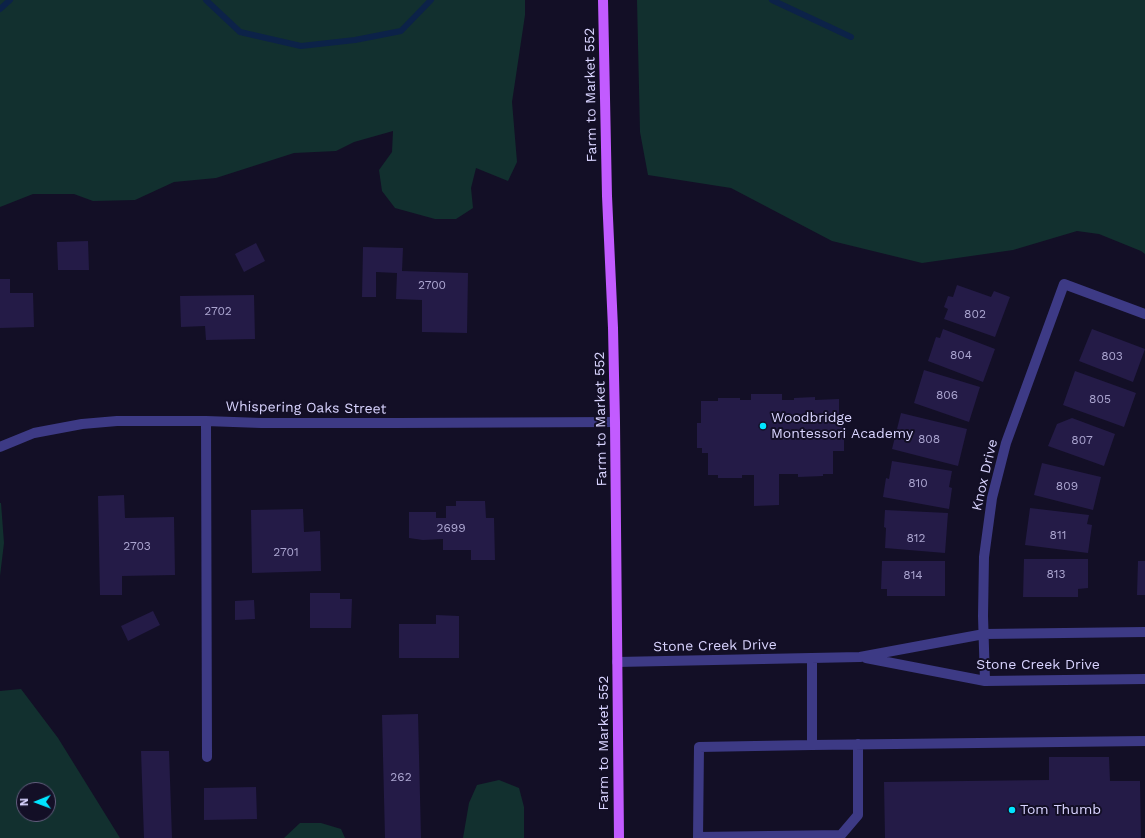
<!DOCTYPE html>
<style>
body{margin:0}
#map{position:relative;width:1145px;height:838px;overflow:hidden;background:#130f26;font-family:"Work Sans",sans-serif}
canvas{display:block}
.north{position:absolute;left:16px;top:782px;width:40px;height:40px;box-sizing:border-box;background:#130f26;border:1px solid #625e7d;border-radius:50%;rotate:269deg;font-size:11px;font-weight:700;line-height:16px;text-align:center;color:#d9d4ff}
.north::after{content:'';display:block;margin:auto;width:14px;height:18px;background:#00e5ff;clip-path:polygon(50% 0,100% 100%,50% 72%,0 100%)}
</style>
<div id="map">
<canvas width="1145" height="838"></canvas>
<div class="north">N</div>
</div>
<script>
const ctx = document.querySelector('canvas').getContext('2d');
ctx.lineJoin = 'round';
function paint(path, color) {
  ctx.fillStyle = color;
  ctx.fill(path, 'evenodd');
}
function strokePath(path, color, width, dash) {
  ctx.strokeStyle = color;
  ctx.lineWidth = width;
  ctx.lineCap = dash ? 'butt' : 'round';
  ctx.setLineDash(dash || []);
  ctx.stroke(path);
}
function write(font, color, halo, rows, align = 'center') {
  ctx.font = font + ' "Work Sans",sans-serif';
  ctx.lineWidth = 4;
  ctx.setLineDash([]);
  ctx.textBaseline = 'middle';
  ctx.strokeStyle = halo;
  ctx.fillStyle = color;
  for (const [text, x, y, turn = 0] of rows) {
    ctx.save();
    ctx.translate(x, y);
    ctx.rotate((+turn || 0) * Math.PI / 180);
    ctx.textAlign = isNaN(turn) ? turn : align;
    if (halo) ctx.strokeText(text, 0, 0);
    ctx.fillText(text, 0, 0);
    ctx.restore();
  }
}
paint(new Path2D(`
 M0,0H525V15L512,102L517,162L508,181L476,168L471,188L473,208L456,219H435L395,208L382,191L379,170L392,152L393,131L354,142L336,151L294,153L216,178L174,182L135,200L93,201L74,194H33L0,207Z
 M637,0H1145V254L1141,251L1099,234L1077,231L1013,250L922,263L832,241L731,188L648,175L640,132Z
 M0,503H1L4,543L0,576Z
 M21,689L58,738L120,838H0V691ZM24,790H48V814H24Z
 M499,780L519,788L524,807V838H463L469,803L477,785Z
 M300,823H321L341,829L345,838H284Z`), '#12302f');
strokePath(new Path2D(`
 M206,0L240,32L301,46L355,40L401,31L431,0
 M772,0L851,37
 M0,9L10,0`), '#0c2248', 6);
paint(new Path2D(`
 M88,241L89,270H58L57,242Z
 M256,243L265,261L244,272L235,254Z
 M363,247L403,248L402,271L468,273L467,333L422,332V300L396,299L397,273L376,272V297H362Z
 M0,279H10V293H33L34,327L0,328Z
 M957,285L991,297L994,291L1010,297L995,337L944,319L948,309L944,307L948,296L953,297Z
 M254,295L255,339L206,340L205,326L181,327L180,296Z
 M943,329L995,349L983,382L928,361L936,337L940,338Z
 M1092,329L1145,349L1133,382L1079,361Z
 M924,370L980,387L969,422L914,403Z
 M1075,371L1136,393L1124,427L1063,405Z
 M751,394H782V400H794V398L815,397V400L839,399V421H844V451H833V474H823V476L798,477V474H779V505L754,506V475H742V478H718V475H708V453H702V448H697V423H701V401H718V398H740V400H751Z
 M901,413L967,429L958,466L892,449Z
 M1072,418L1115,434L1104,466L1048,446L1057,424Z
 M892,461L952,471L949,487L952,488L949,509L883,497L886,478L889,479Z
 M1042,463L1101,477L1093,510L1034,495Z
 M124,495L125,518L174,517L175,575L122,576V595H100L98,496Z
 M456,501H485L486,518H494L495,560H471V550H443V539L423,540L409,538V512H436V518H446V506H456Z
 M1030,508L1089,515L1087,524L1092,525L1088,553L1025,545Z
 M303,509L304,532L320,531L321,571L252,573L251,510Z
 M885,510L948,513L945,553L885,548L886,528L884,527Z
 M1024,559H1088V588L1078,589V597H1023Z
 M882,561H945V596H887V589H881Z
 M1138,561H1145V595H1137Z
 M310,593H340V599H352L351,628H310Z
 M254,600L255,619L235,620V601Z
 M153,611L160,625L128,641L121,626Z
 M436,615L459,616V658H399V624H436Z
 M418,714L421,838H385L382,715Z
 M141,751H169L172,838H144Z
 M1049,757H1109L1110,781H1140L1141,838H885L884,782L1049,780Z
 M256,787L257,819L204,820V788Z`), '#241b47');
strokePath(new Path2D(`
 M206,421L207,757
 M0,447L34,433L82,424L117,421H206L261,423H398L615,422
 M866,658L985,681L1145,679
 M617,662L860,657L984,634L1145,632
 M985,681L983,616L984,557L992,498L1006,443L1064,284L1145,314
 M812,745L1145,741
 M698,837L841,835L858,815V744
 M698,838L699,747L812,745V658`), '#3d3a85', 10);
strokePath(new Path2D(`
 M603,0L607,196L613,328L615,422L619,838`), '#c25bff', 10);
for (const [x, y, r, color] of [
 [763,426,4,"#00e5ff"],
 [1012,810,4,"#00e5ff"]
]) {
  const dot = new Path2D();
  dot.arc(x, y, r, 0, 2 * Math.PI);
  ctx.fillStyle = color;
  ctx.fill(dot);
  strokePath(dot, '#130f26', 1.5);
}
write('12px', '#aca6d1', null, [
 ["2700",432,285],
 ["2702",218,311],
 ["802",975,314],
 ["804",961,355],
 ["803",1112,356],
 ["806",947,395],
 ["805",1100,399],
 ["808",929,439],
 ["807",1082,440],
 ["810",918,483],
 ["809",1067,486],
 ["2699",451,528],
 ["811",1058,535],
 ["812",916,538],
 ["2703",137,546],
 ["2701",286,552],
 ["813",1056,574],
 ["814",913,575],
 ["262",401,777]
]);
write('14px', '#d9d4ff', '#130f26', [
 ["Farm to Market 552",591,95,-91],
 ["Whispering Oaks Street",306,408,1],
 ["Farm to Market 552",601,419,-91],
 ["Knox Drive",985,475,-77],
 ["Stone Creek Drive",715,646,-1],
 ["Stone Creek Drive",1038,665],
 ["Farm to Market 552",604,743,-90]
]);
write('14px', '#d9d4ff', '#130f26', [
 ["Woodbridge",771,418],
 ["Montessori Academy",771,434],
 ["Tom Thumb",1020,810]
], 'left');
</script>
